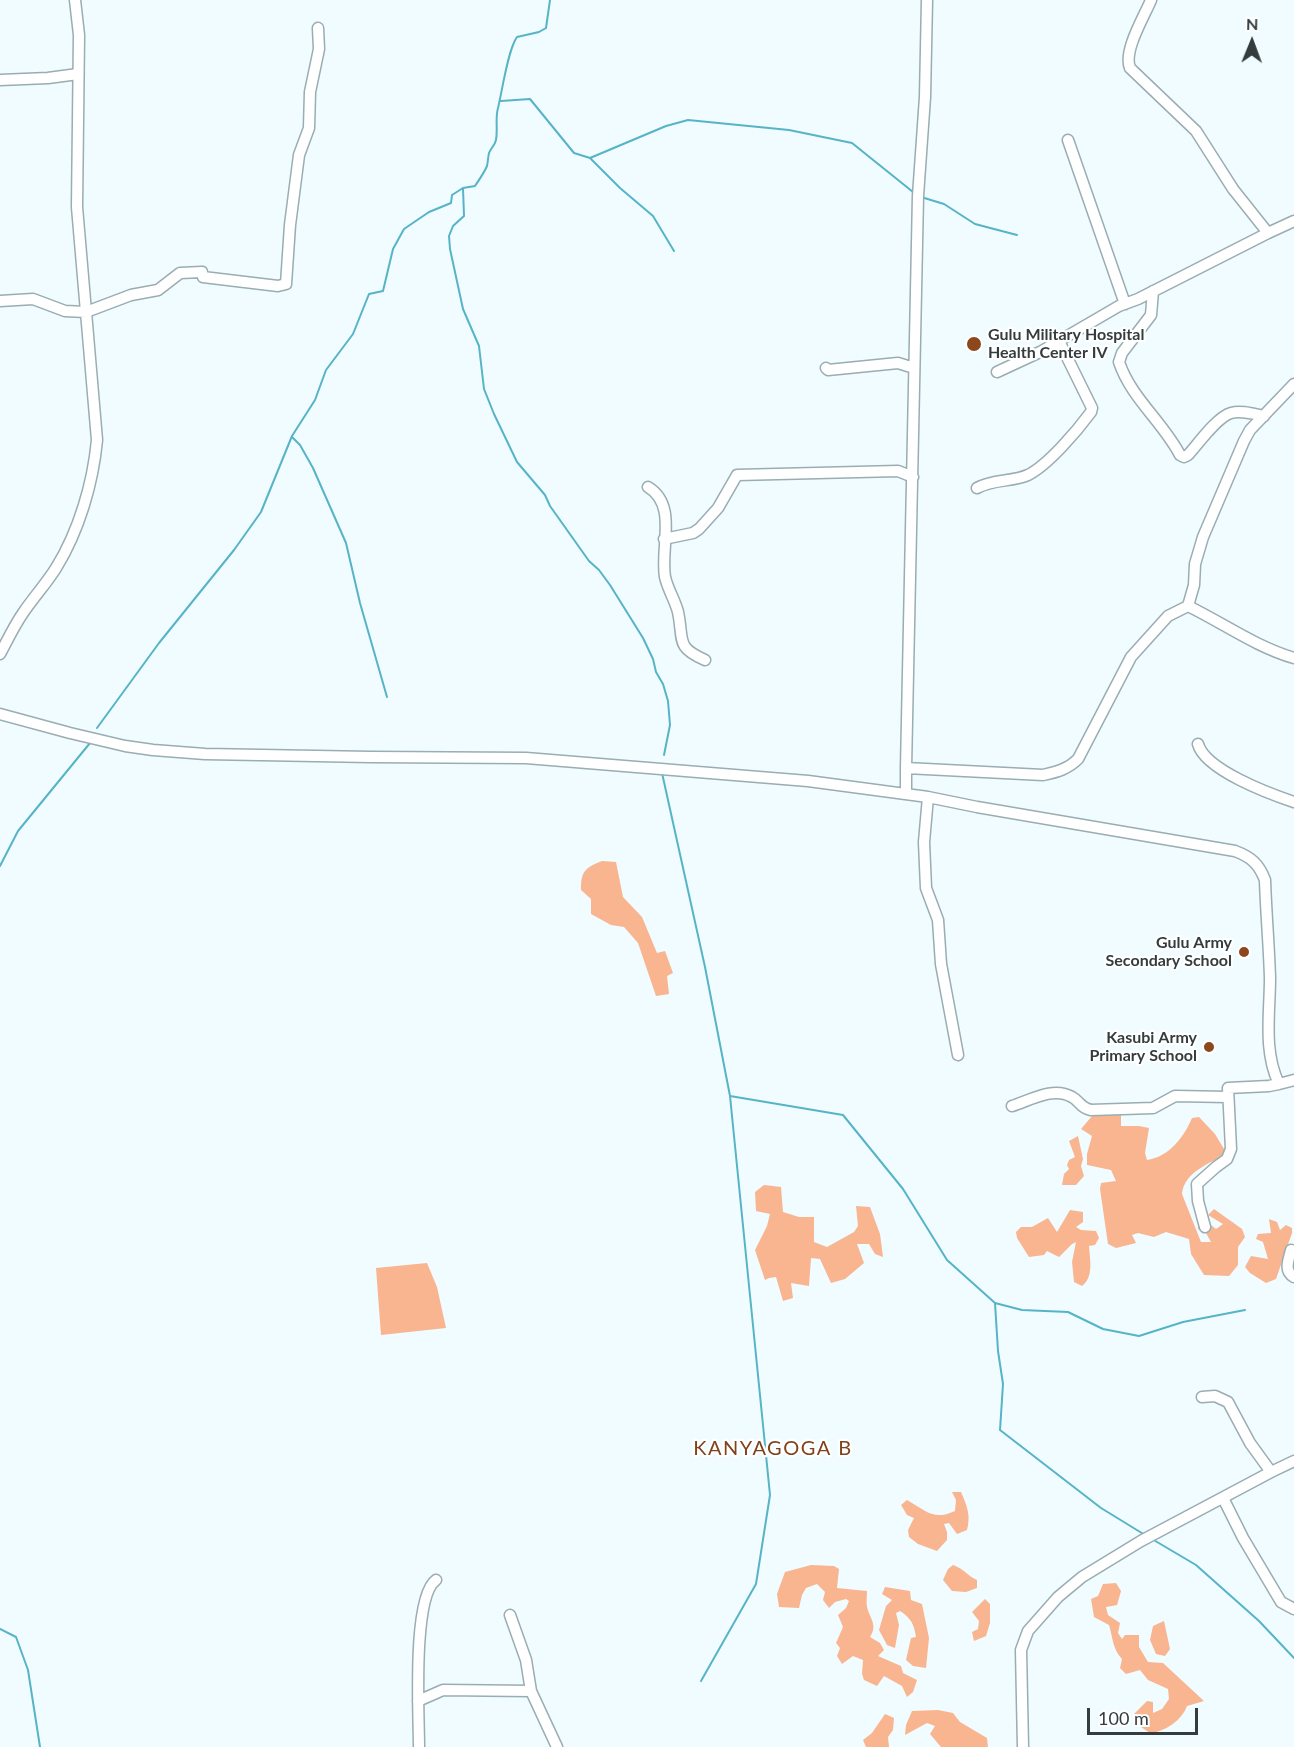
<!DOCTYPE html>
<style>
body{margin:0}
#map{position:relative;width:1294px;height:1747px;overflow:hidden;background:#f0fcff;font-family:Lato,sans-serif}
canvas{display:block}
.north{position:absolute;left:1222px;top:12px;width:60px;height:60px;-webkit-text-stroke:4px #fff;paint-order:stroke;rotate:1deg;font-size:16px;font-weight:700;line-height:24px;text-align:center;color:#343c3e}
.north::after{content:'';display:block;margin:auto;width:21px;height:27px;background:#343c3e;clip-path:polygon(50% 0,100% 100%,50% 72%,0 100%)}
.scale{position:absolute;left:1087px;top:1708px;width:111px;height:27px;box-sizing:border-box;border:3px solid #343c3e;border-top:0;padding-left:8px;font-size:18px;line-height:21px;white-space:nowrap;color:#343c3e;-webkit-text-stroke:4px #fff;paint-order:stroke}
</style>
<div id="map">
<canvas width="1294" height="1747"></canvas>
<div class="north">N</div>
<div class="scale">100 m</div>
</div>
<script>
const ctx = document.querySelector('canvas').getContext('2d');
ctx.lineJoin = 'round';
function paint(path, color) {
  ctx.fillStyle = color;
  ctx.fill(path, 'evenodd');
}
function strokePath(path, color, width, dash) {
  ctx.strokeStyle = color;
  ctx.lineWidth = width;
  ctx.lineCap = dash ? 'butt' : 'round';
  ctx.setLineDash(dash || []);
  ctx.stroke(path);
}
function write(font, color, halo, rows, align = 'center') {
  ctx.font = font + ' Lato,sans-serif';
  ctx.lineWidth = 4.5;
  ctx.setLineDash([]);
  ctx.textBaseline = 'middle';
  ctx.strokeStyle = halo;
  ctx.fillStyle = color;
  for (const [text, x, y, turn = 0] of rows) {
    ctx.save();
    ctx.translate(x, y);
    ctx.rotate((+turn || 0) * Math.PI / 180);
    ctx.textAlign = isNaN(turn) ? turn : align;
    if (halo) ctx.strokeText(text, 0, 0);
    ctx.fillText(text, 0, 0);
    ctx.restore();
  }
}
paint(new Path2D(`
 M602,861L616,862L623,897L642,917L657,953L665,951L673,973L667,976L669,994L656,996L638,943L624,927L611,925L591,914V899L581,890C581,872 584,868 602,861Z
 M1121,1107V1126H1139L1149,1128L1145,1153L1147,1160C1169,1157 1184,1137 1192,1118L1199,1117L1215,1134L1227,1154C1210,1163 1184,1172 1182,1194L1201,1242H1211L1206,1233L1198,1229V1219L1206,1221L1216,1229L1223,1224L1208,1215L1214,1209L1242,1229L1245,1237L1238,1247V1265L1229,1276L1204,1275L1191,1254L1189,1239L1166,1232L1154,1237L1138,1233L1132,1235L1136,1243L1116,1248L1108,1244L1100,1189L1101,1183L1116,1181L1111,1170L1087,1165V1154L1092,1136L1081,1129L1098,1109Z
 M1078,1136L1083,1159L1081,1166L1084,1176L1076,1185H1062L1064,1174L1069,1169L1067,1165L1069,1160L1075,1157L1069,1141Z
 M764,1185L781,1187L783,1212L799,1217H814V1242L827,1247L854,1232L858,1226L856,1206L870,1207L880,1234L883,1257L875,1254L869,1244H857L864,1263L845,1279L831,1283L820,1259L811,1258L809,1286L791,1283L793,1298L783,1301L776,1277L769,1278L765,1280L755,1250L767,1226L770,1214L756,1211L755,1192Z
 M1070,1210L1083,1212V1222L1076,1227L1081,1230L1096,1231L1099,1238L1095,1245L1089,1246C1090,1260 1094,1277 1082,1286L1074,1282L1072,1262L1076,1242L1072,1244L1059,1257L1047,1251L1044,1255L1029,1257L1017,1238L1016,1232L1021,1227H1032L1048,1218L1057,1232Z
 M1269,1219L1277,1222L1280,1230L1286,1225L1292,1228V1233L1276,1279L1266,1283L1250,1273L1245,1267L1251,1256L1268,1259L1263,1242L1256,1239L1258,1234L1271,1233Z
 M427,1263L437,1287L446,1328L381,1335L376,1268Z
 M952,1492H961C967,1506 971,1515 967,1530L957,1534L949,1523L944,1524L947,1532V1540L937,1551L918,1544L909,1537L908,1530L914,1518L907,1515L901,1505L907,1500C927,1511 933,1521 955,1511L956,1500Z
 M811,1565L834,1566L839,1569L837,1588L867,1591C867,1596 866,1602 867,1607C870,1619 878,1625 870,1637L880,1643L884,1650L878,1656L901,1666L903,1673L917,1680L913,1692L907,1697L902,1686L884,1676L877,1686L864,1680L862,1674L863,1660L853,1656L842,1664L837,1656L840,1648L836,1643L843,1627L838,1615L846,1608L849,1601L846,1599L835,1602L829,1608L823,1600L825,1592L817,1584L806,1588L802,1595L799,1608L779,1607L777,1594L785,1572Z
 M953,1565C965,1569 967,1576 977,1580V1588L966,1592L952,1591L943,1580L948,1569Z
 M1116,1583L1121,1591L1117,1605L1106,1607L1108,1615L1120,1623L1118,1633L1122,1639L1125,1635H1139V1647L1148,1662L1163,1663L1204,1701L1187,1706C1182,1720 1165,1732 1150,1733L1138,1725L1134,1714L1147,1701L1153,1702V1713L1162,1709L1169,1699L1168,1689L1148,1680L1140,1670L1126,1674L1120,1668L1122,1659C1112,1648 1113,1638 1109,1625L1094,1617L1091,1599L1098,1596L1103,1584Z
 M885,1587L910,1591L911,1600L922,1604L929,1638L926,1668L913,1666L906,1660L911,1638L916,1637C914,1624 911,1618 900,1611L896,1613L899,1625L895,1648L887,1645L879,1630L886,1606L892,1600L882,1594Z
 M985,1599L990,1604V1623L986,1636L974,1641L972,1632L978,1629L979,1621L972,1612Z
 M1164,1621L1170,1649L1165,1656L1156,1654L1150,1640L1153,1626Z
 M938,1710L953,1713L960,1722L987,1738L988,1747H941L930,1734L935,1726L927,1723L905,1735L906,1725L912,1711Z
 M885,1714L894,1718L893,1730L888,1737L889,1747H866L863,1740L872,1733Z`), '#f8b590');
strokePath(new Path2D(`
 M501,101L530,99L574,153L590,158L666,126L688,120L789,130L852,143L913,192
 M590,158L620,188L653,216L674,251
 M463,188L464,216L453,226L449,236L450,249L463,309L479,346L484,389L494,414L517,462L545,495L550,506L589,561L599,570L610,585L643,638L653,659L656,672L663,684L668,701L670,725L664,755
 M921,197L944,204L975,224L1017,235
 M292,437L300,445L313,468L346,543L360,603L387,697
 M97,728L159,643L234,550L261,512L292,436L315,400L326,370L353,334L369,294L383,291L393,249L404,229L429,212L451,203L452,195L463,188L475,186C479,180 484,173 487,166C488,162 488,157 489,153C491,148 495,145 496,140C498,130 495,118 498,108C502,92 508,49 517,37L539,32L546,28L550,0
 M662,773L705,967L730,1096L770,1495L756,1584L701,1681
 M0,866L18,831L90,743
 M730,1096L843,1115L903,1189L947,1260L995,1303L1022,1310L1068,1312L1103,1329L1139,1336L1183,1322L1245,1310
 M995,1303L998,1351L1003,1384L1000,1430L1101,1508L1145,1535
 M1152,1539L1196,1565L1259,1621L1294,1658
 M0,1629L16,1637L28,1670L40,1747`), '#56b4c6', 2);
const minor = new Path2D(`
 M1151,0C1144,17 1123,51 1130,68L1196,131L1233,189L1268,233L1294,221
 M0,80L48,78L78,74
 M1068,140L1125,304
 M1153,291L1151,315L1122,353L1119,362C1131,398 1163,422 1180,455L1184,457L1188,455C1198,444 1217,417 1231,413C1241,410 1254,414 1264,416
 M0,301L33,299L65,311L86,312L131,295L158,290L180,273L202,272L203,277L278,286L286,284L290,225L299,155L309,128L310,92L319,49L318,28
 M826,368L828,370L898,363L914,368
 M997,372L1040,352L1119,306L1138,299L1268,233
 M648,487C678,505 660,547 665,577C668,590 675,600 678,612C684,640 675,647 705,660
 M977,488C993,479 1012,482 1028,475C1048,465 1077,431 1091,412L1092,408L1059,341
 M664,539L693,533L699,529L718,508L737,475L898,471L913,477
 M1188,606C1223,623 1256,647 1294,658
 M0,654C7,641 14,626 23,613C33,598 46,584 56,568C79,531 93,483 97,440L77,207L79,35L75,0
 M0,714L70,733L125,746L153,750L205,754L371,757L526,758L808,781L928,797L977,807L1235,851C1251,857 1259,864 1265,880C1266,912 1269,945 1270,978C1270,1013 1263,1051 1279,1084L1294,1080
 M1198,744C1205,770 1270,794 1294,802
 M906,768L918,196L925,97L927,0
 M906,793V768L1043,775C1057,772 1068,769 1078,759L1131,657L1168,616L1188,606L1194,585L1195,564L1203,537L1244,441L1250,430L1294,384
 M928,797L924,842L926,888L938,920L941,964L958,1055
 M1012,1106C1031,1100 1053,1086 1072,1097C1080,1101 1080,1108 1091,1110L1153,1108L1175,1096L1228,1097
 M1205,1227L1198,1201L1197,1184L1216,1167L1227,1159L1231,1149L1228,1088L1269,1086L1279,1084
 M1291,1250C1289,1259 1283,1271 1294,1277
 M1202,1397L1215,1396L1228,1402L1250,1443L1271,1472
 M1223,1498L1243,1538L1281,1602L1294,1609
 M510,1615L526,1660L531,1691L557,1747
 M418,1701L443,1690L531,1691
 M419,1747C419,1716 412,1597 436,1580
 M1023,1747L1021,1650L1028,1631L1058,1597L1082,1577L1141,1541L1271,1472L1294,1461`);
strokePath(minor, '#99adb2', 13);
strokePath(minor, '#fff', 10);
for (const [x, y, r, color] of [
 [974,344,8,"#8c481c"],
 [1244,952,6,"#8c481c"],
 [1209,1047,6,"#8c481c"]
]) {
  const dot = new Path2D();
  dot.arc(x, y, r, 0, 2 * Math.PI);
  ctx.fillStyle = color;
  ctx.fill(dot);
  strokePath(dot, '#fff', 2);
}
write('bold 16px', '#343c3e', '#fff', [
 ["Gulu Military Hospital",988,335,"left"],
 ["Health Center IV",988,353,"left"],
 ["Gulu Army",1232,943],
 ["Secondary School",1232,961],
 ["Kasubi Army",1197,1038],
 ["Primary School",1197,1056]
], 'right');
ctx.letterSpacing = '1.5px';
write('20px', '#80421b', '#fff', [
 ["KANYAGOGA B",773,1449]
]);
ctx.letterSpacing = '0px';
</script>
